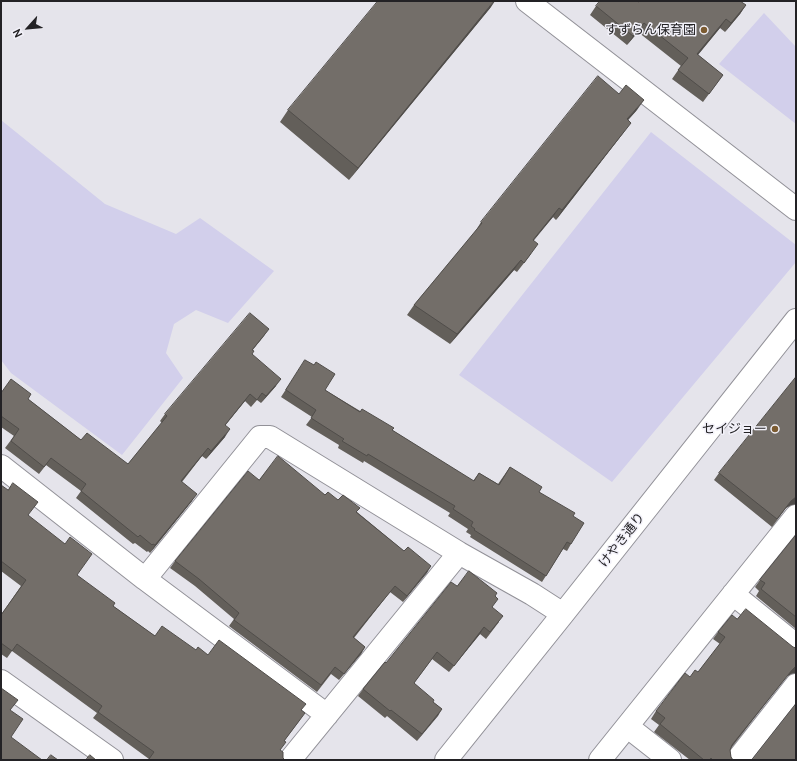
<!DOCTYPE html>
<meta charset="utf-8">
<style>
body{margin:0}
#map{position:relative;width:797px;height:761px;overflow:hidden;background:#e5e4eb;font-family:Cabin,sans-serif}
canvas{display:block}
.frame{position:absolute;inset:0;border:2px solid #232225;pointer-events:none}
.north{position:absolute;left:8px;top:8px;width:40px;height:40px;-webkit-text-stroke:3px #f2f1f9;paint-order:stroke;rotate:243deg;font-size:11px;font-weight:700;line-height:16px;text-align:center;color:#232225}
.north::after{content:'';display:block;margin:auto;width:14px;height:18px;background:#232225;clip-path:polygon(50% 0,100% 100%,50% 72%,0 100%)}
</style>
<div id="map">
<canvas width="797" height="761"></canvas>
<div class="frame"></div>
<div class="north">N</div>
</div>
<script>
const ctx = document.querySelector('canvas').getContext('2d');
ctx.lineJoin = 'round';
function paint(path, color) {
  ctx.fillStyle = color;
  ctx.fill(path, 'evenodd');
}
function strokePath(path, color, width, dash) {
  ctx.strokeStyle = color;
  ctx.lineWidth = width;
  ctx.lineCap = dash ? 'butt' : 'round';
  ctx.setLineDash(dash || []);
  ctx.stroke(path);
}
function write(font, color, halo, rows, align = 'center') {
  ctx.font = font + ' Cabin,"Noto Sans JP",sans-serif';
  ctx.lineWidth = 3;
  ctx.setLineDash([]);
  ctx.textBaseline = 'middle';
  ctx.strokeStyle = halo;
  ctx.fillStyle = color;
  for (const [text, x, y, turn = 0] of rows) {
    ctx.save();
    ctx.translate(x, y);
    ctx.rotate((+turn || 0) * Math.PI / 180);
    ctx.textAlign = isNaN(turn) ? turn : align;
    if (halo) ctx.strokeText(text, 0, 0);
    ctx.fillText(text, 0, 0);
    ctx.restore();
  }
}
paint(new Path2D(`
 M764,13L796,47V124L719,64Z
 M1,120L105,204L176,234L200,218L274,271L228,323L196,310L174,324L166,353L183,378L122,455L11,373L1,360Z
 M651,132L796,245V262L612,482L459,375Z`), '#d2cfeb');
const minor = new Path2D(`
 M527,1L796,209
 M1,466L145,579L327,715
 M145,579L260,437H270L459,553L532,594L563,614
 M733,594L796,645
 M1,681L112,760
 M628,727L670,760
 M290,760L459,553
 M446,760L563,614L796,320
 M600,760L796,516
 M737,760L796,685`);
strokePath(minor, '#929198', 24);
strokePath(minor, '#fff', 22);
paint(new Path2D(`
 M639,2L746,5L740,14L725,32L720,28L698,55L723,75L703,102L672,79L681,66L638,32L627,45L590,15L596,6Z
 M491,7L349,180L280,122L288,110Z
 M637,110L628,120L624,132L556,220L553,217L533,240L531,254L517,272L514,270L450,344L407,315L414,305L475,232L481,222Z
 M264,336L252,350V354L276,386L261,403L257,400L251,407L245,401L225,425V437L206,459L202,456L182,482L192,501L150,553L148,551L147,552L135,543L133,544L76,498L81,491L46,465L39,474L5,448L14,436L1,427V393L28,399L81,440L128,464L162,423L160,421L165,414Z
 M305,360L325,390L392,430L473,481L479,473L498,484L510,467L539,492L573,516L571,544L567,551L563,549L542,582L470,537L471,535L466,532L468,529L448,516L450,513L364,461L363,463L338,448L339,445L306,425L312,417L281,397Z
 M796,377V504L791,505L786,508L772,527L714,480L719,473Z
 M259,480L325,495L338,500L357,512L404,551L431,566L403,602L390,592L354,638L365,647L361,654L339,680L331,674L317,692L229,626L234,619L195,586L170,568L175,561Z
 M1,485L28,515L77,575L113,606L155,636L208,655L302,711L300,720L284,741L280,750L283,758L285,760H148L149,759L93,718L97,713L12,651L7,658L1,654V615L21,586L1,571Z
 M796,535V629L756,596L759,591L755,587L760,580Z
 M495,596L492,607L499,622L486,639L480,634L449,672L432,659L414,683L433,702L442,709L417,741L387,716L385,718L358,696L363,689L386,663Z
 M737,619L793,647L791,674L786,677L732,747L730,750L731,757L733,760H690L654,732L659,725L651,719L656,711L690,677L698,672L720,644L713,639L718,632Z`), '#635f5a');
paint(new Path2D(`
 M494,1H495L491,7L349,180L358,168Z
 M746,5L740,14L725,32L731,23Z
 M726,19L720,28L691,63L697,54Z
 M644,23L638,32L627,45L633,36Z
 M644,100L637,110L620,129L627,119Z
 M631,123L624,132L556,220L562,210Z
 M559,208L553,217L526,250L533,240Z
 M521,260L514,270L450,344L457,334Z
 M269,329L264,336L247,357L252,350Z
 M281,379L276,386L261,403L266,396Z
 M250,394L245,401L220,432L225,425Z
 M230,429L225,437L206,459L211,451Z
 M208,448L202,456L176,488L181,481Z
 M197,494L192,501L150,553L155,545Z
 M796,497V504L791,505L786,508L772,527L791,501Z
 M431,566L427,573L403,602L407,596Z
 M395,586L390,592L348,644L353,637Z
 M484,627L480,634L449,672L454,666Z
 M365,647L361,654L339,680L344,674Z
 M796,666V673L791,674L786,677L727,752L792,670Z
 M442,709L438,716L417,741L422,734Z`), '#504d4a');
const building = new Path2D(`
 M378,1H494L358,168L288,110Z
 M600,1H637L639,2V1H740L746,5L731,23L726,19L697,54L723,75L709,94L678,70L688,58L644,23L633,36L596,6Z
 M598,76L619,94L626,85L644,100L627,119L631,123L562,210L559,208L533,240L538,244L524,263L521,260L457,334L414,305L482,223L481,222Z
 M250,313L269,329L252,350L254,351L252,354L281,379L266,396L262,393L257,400L250,394L225,425L230,429L211,451L208,448L181,481L197,494L155,545L153,544L152,545L140,535L138,537L81,491L86,484L51,458L44,467L11,441L19,429L1,416V393L11,379L31,394L28,399L81,440L87,433L128,464L167,416L165,414Z
 M305,360L314,365L316,362L335,374L325,390L360,412L362,409L394,428L392,430L474,481L479,473L499,485L510,467L542,487L539,492L575,513L573,516L584,523L571,544L567,542L546,576L474,530L475,529L471,526L473,522L453,509L455,506L368,454L367,456L342,441L344,439L311,418L316,410L286,390Z
 M796,377V497L791,501L777,519L719,473Z
 M278,456L325,495L328,492L338,500L343,495L360,508L356,512L404,551L408,547L431,566L407,596L395,586L353,637L365,647L344,674L335,667L321,685L234,620L239,613L199,579L175,561L248,471L259,480Z
 M13,483L38,502L28,515L65,544L70,537L92,554L77,575L115,603L113,606L155,636L162,626L196,650L198,647L208,655L219,640L306,704L301,710L305,713L284,741L286,742L280,750L283,752V758L285,760H151L149,759L154,752L98,712L102,706L17,644L12,651L1,643V632L2,631H1V615L26,580L1,561V485L8,490Z
 M796,535V617L761,589L765,583L760,580Z
 M469,571L497,593L495,596L498,599L492,607L503,616L490,632L484,627L454,666L437,652L414,683L434,700L433,702L442,709L422,734L391,710L390,711L363,689L385,662L386,663L451,582L457,586Z
 M746,609L793,647L796,648V666L792,670L732,745L730,750L731,757L733,760H713L711,758L709,760H704L660,724L665,718L656,711L685,673L690,677L695,670L698,672L725,637L718,632L732,615L737,619Z
 M1,688L18,700L10,710L23,719L11,737L42,760H1Z
 M796,704V760H752Z
 M51,755L58,760H47Z
 M90,755L96,760H86Z`);
paint(building, '#736e69');
strokePath(building, '#504d4a', 1);
for (const [x, y, r, color] of [
 [704,30,4,"#7b5b31"],
 [775,429,4,"#7b5b31"]
]) {
  const dot = new Path2D();
  dot.arc(x, y, r, 0, 2 * Math.PI);
  ctx.fillStyle = color;
  ctx.fill(dot);
  strokePath(dot, '#f2f1f9', 1.5);
}
write('13px', '#232225', '#f2f1f9', [
 ["すずらん保育園",696,30],
 ["セイジョー",767,429]
], 'right');
write('13px', '#232225', '#f2f1f9', [
 ["けやき通り",622,540,-52]
]);
</script>
